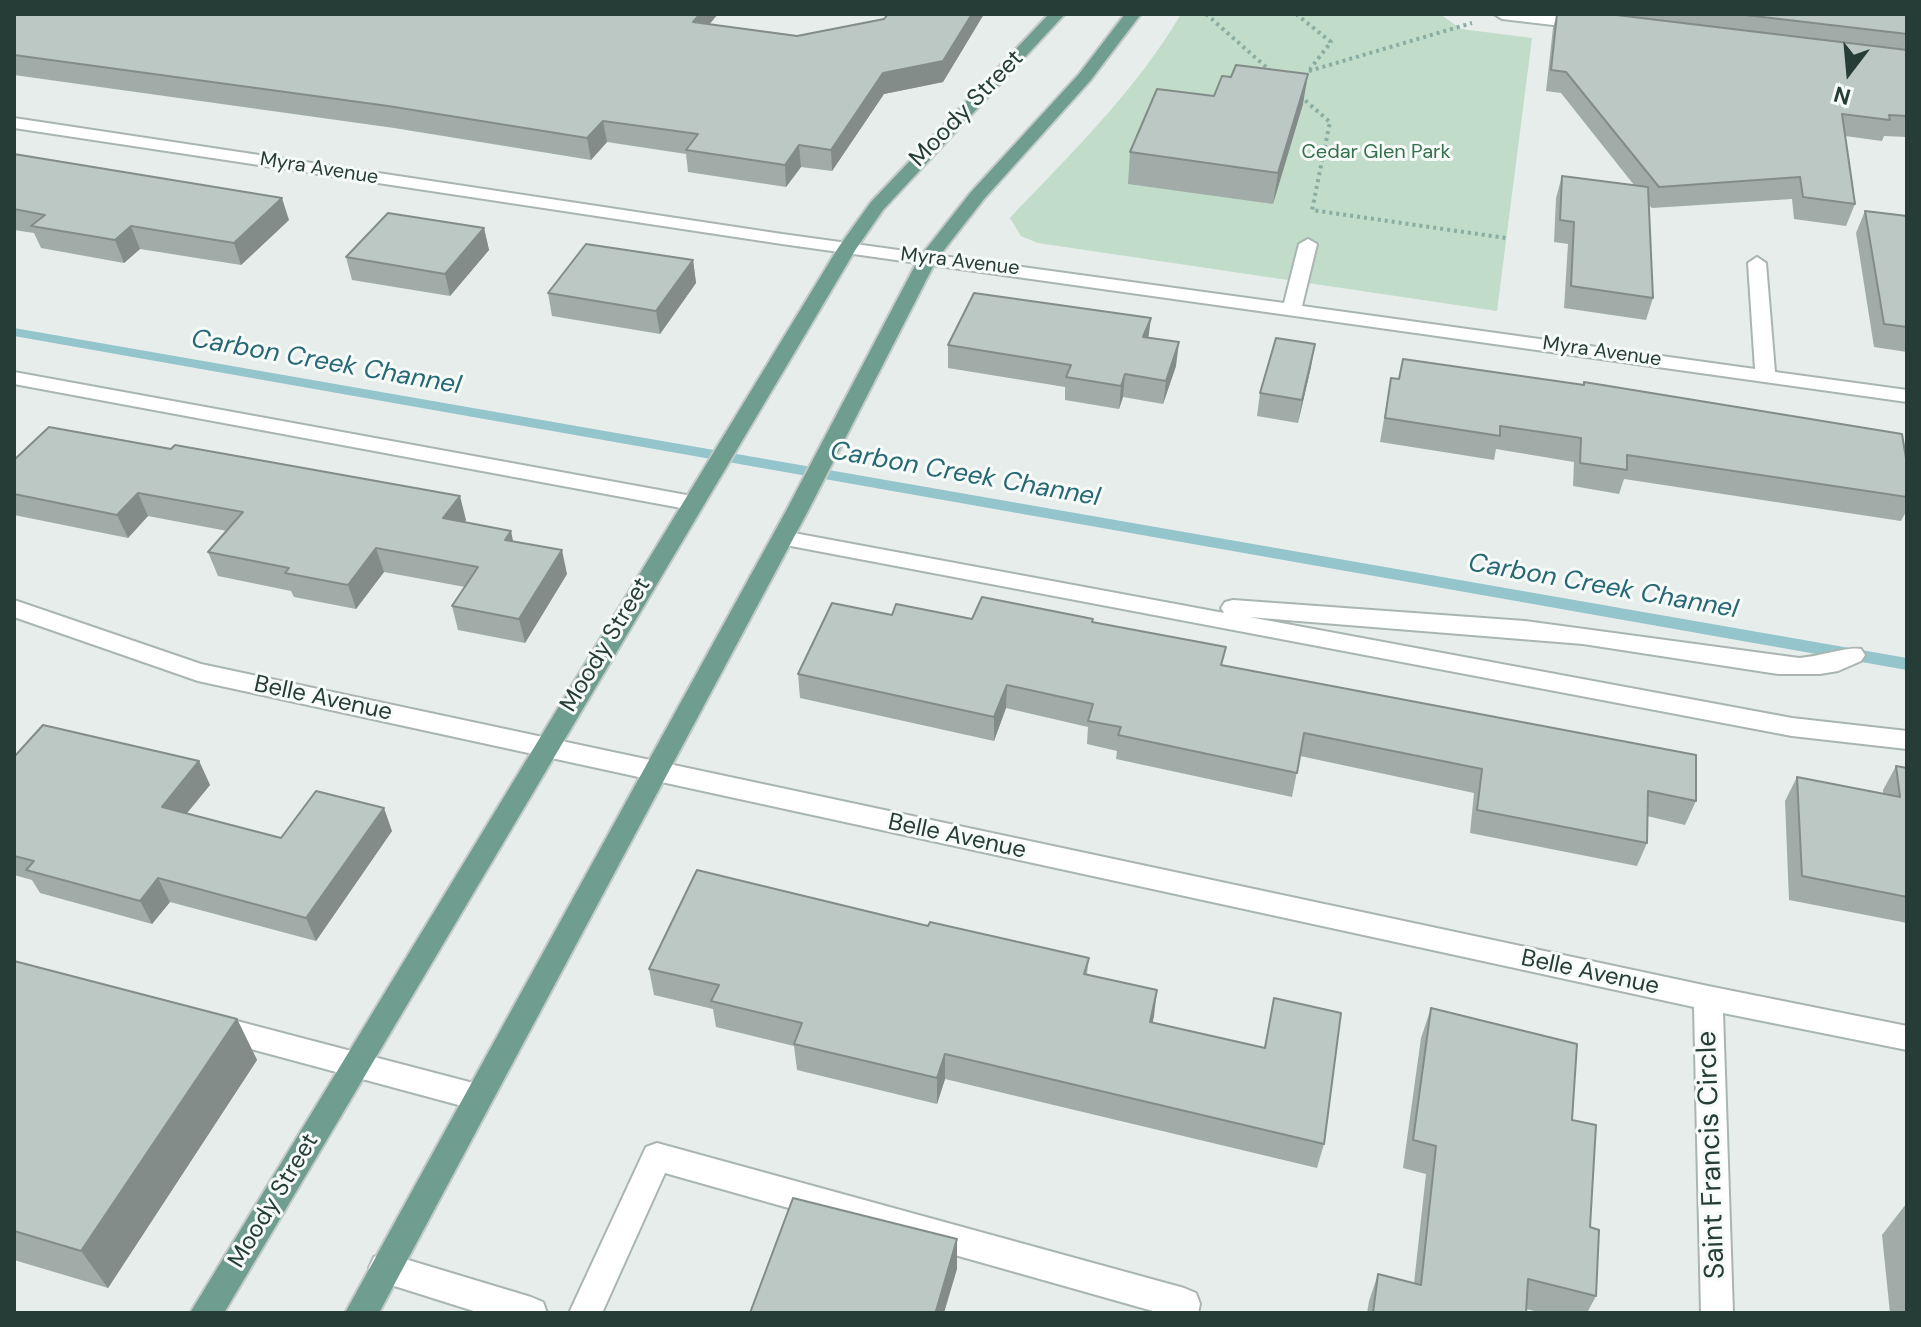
<!DOCTYPE html>
<style>
body{margin:0}
#map{position:relative;width:1921px;height:1327px;overflow:hidden;background:#e6edea;font-family:"DM Sans",sans-serif}
canvas{display:block}
.frame{position:absolute;inset:0;border:16px solid #263d37;pointer-events:none}
.north{position:absolute;left:1809px;top:32px;width:80px;height:80px;-webkit-text-stroke:6px #f6faf8;paint-order:stroke;rotate:196deg;font-size:22px;font-weight:700;line-height:32px;text-align:center;color:#263d37}
.north::after{content:'';display:block;margin:auto;width:28px;height:36px;background:#263d37;clip-path:polygon(50% 0,100% 100%,50% 72%,0 100%)}
</style>
<div id="map">
<canvas width="1921" height="1327"></canvas>
<div class="frame"></div>
<div class="north">N</div>
</div>
<script>
const ctx = document.querySelector('canvas').getContext('2d');
ctx.lineJoin = 'round';
function paint(path, color) {
  ctx.fillStyle = color;
  ctx.fill(path, 'evenodd');
}
function strokePath(path, color, width, dash) {
  ctx.strokeStyle = color;
  ctx.lineWidth = width;
  ctx.lineCap = dash ? 'butt' : 'round';
  ctx.setLineDash(dash || []);
  ctx.stroke(path);
}
function write(font, color, halo, rows, align = 'center') {
  ctx.font = font + ' "DM Sans",sans-serif';
  ctx.lineWidth = 6;
  ctx.setLineDash([]);
  ctx.textBaseline = 'middle';
  ctx.strokeStyle = halo;
  ctx.fillStyle = color;
  for (const [text, x, y, turn = 0] of rows) {
    ctx.save();
    ctx.translate(x, y);
    ctx.rotate((+turn || 0) * Math.PI / 180);
    ctx.textAlign = isNaN(turn) ? turn : align;
    if (halo) ctx.strokeText(text, 0, 0);
    ctx.fillText(text, 0, 0);
    ctx.restore();
  }
}
paint(new Path2D(`
 M1181,14H1440L1461,29L1532,38L1497,311L1038,243L1021,236L1010,218C1071,153 1136,91 1181,14Z`), '#c1dcc8');
paint(new Path2D(`
 M14,328L1907,658V670L14,336Z`), '#94c4cc');
const minor = new Path2D(`
 M1494,14C1517,14 1578,10 1595,24L1587,29L1502,19Z
 M14,118L782,234L1284,303L1299,244L1308,239L1317,244L1302,306L1755,369L1748,263L1757,257L1766,263L1775,372L1907,390V402L782,244L14,128Z
 M14,372L692,496L700,498L703,503L700,508L692,510L14,384Z
 M783,531L1224,613L1221,608L1225,602L1233,600L1525,621L1799,658C1817,657 1850,646 1861,649L1865,655L1861,661L1838,671L1820,674H1778L1583,644L1249,617L1792,718L1907,731V749L1792,736L775,543L772,538L775,533Z
 M14,600L201,664L1708,986L1907,1026V1050L1723,1013L1733,1313H1701L1694,1007L198,681L14,617Z
 M214,1015L477,1084L488,1088L492,1097L488,1106L477,1110L214,1039L204,1036L200,1027L204,1018Z
 M657,1143L1184,1288L1196,1293L1200,1304L1198,1313H1160L665,1173L602,1313H569L646,1147Z
 M385,1253L531,1297L543,1302L547,1313H480L385,1283L374,1279L369,1268L374,1257Z`);
const major = new Path2D(`
 M1049,14H1065L883,210L856,249L224,1313H190L838,248L871,202Z
 M1125,14H1141L1090,81L984,199L937,259L808,511L379,1313H345L786,511L919,258L971,192L1079,74Z`);
strokePath(minor, '#a9b5b1', 4);
strokePath(major, '#c2c9c7', 4);
strokePath(new Path2D(`
 M1206,14L1274,74
 M1296,14L1331,42L1310,69
 M1309,71L1472,23
 M1300,96L1330,122L1312,210L1506,238`), '#89ada2', 4, [3, 4]);
paint(minor, '#fff');
paint(major, '#6f9e91');
paint(new Path2D(`
 M14,14L710,24L797,36L884,19L888,14H984L943,82L884,94L832,171L801,167L786,187L688,172L686,154L607,142L591,160L394,128L14,75Z
 M1557,14H1907V137L1884,136L1882,141L1845,136L1855,204L1846,226L1794,219L1792,199L1652,208L1649,205L1653,298L1646,320L1564,308L1568,244L1554,242L1556,198L1562,176L1634,185L1561,93L1546,91L1553,28Z
 M1214,96L1303,104L1273,204L1128,184L1130,152Z
 M14,154L289,220L241,265L140,249L124,263L41,248L34,233L14,230Z
 M1865,211L1907,216V352L1874,347L1856,233Z
 M484,228L489,250L450,296L352,280L346,257Z
 M693,260L696,283L660,334L552,316L548,293Z
 M1149,338L1176,366L1163,404L1123,397L1119,409L1065,400V387L948,368V345Z
 M1311,367L1298,423L1257,416L1260,393Z
 M1391,378L1583,385L1584,382L1907,464V510L1901,521L1624,479L1619,494L1573,486L1574,462L1496,449L1494,460L1380,442Z
 M14,460L466,520L464,522L513,542L567,574L525,643L458,630L452,606L465,587L384,572L356,609L294,597L291,591L218,576L208,552L227,531L148,516L128,538L14,515Z
 M892,615L972,619L1092,622L1223,666L1696,801L1685,825L1647,816V843L1637,866L1470,833L1474,793L1300,756L1292,797L1116,759L1117,751L1087,744L1088,727L1006,708L994,741L800,698L798,674Z
 M14,757L199,761L210,785L187,813L281,838L392,831L316,941L170,902L152,924L40,893L32,880L14,875Z
 M1896,766L1907,768V923L1789,900L1785,801L1797,777L1883,794V790Z
 M928,926L1089,958L1087,974L1154,1016L1152,1023L1264,1048L1274,998L1324,1144L1317,1168L945,1079L937,1104L797,1070L794,1046L716,1027L713,1009L654,995L649,969Z
 M14,961L237,1019L257,1060L108,1288L14,1260Z
 M1431,1008L1572,1120L1590,1227L1596,1296L1587,1313H1543L1526,1309V1313H1367L1369,1301L1378,1274L1414,1283L1426,1174L1403,1168L1421,1038Z
 M1906,1204H1907V1313H1890L1882,1235Z`), '#a1aca8');
paint(new Path2D(`
 M700,14H718L695,42L693,22Z
 M972,14H984L943,82L884,94L832,171L831,150L883,73Z
 M1308,74L1303,104L1273,204L1278,173Z
 M603,121L607,142L591,160L587,138Z
 M799,145L801,167L786,187L785,165Z
 M282,198L289,220L241,265L234,243Z
 M131,226L140,249L124,263L115,240Z
 M484,228L489,250L450,296L445,274Z
 M693,260L696,283L660,334L656,311Z
 M1151,318L1148,341L1143,337Z
 M1179,342L1176,366L1163,404L1166,381Z
 M1315,344L1311,367L1298,423L1302,400Z
 M1125,374L1123,397L1119,409L1121,386Z
 M138,493L148,516L128,538L117,515Z
 M460,496L466,520L450,542L443,518Z
 M511,531L516,555L505,540Z
 M376,548L384,572L356,609L348,585Z
 M562,550L567,574L525,643L519,619Z
 M1007,685L1006,708L994,741V717Z
 M199,761L210,785L173,830L162,807Z
 M384,808L392,831L316,941L306,918Z
 M158,878L170,902L152,924L140,901Z
 M1157,990L1154,1016L1147,1048L1150,1022Z
 M237,1019L257,1060L108,1288L81,1251Z
 M945,1054V1079L937,1104V1078Z
 M957,1239V1269L944,1313L936,1311Z`), '#838c88');
const building = new Path2D(`
 M14,14H700L693,22L797,36L884,19L888,14H972L943,61L883,73L831,150L799,145L785,165L686,150L698,134L603,121L587,138L388,106L14,55Z
 M1557,14H1608L1907,50V116L1889,115L1890,120L1842,114L1855,204L1803,197L1800,177L1659,187L1566,72L1551,70Z
 M1737,14H1907V34Z
 M1236,65L1308,74L1278,173L1130,152L1157,89L1214,96L1222,76L1231,77Z
 M14,154L282,198L234,243L131,226L115,240L31,226L45,215L14,209Z
 M1562,176L1648,187L1653,298L1571,286L1574,222L1560,220Z
 M1865,211L1907,216V327L1884,324Z
 M388,213L484,228L445,274L346,257Z
 M586,244L693,260L656,311L548,293Z
 M974,293L1151,318L1143,337L1179,342L1166,381L1125,374L1121,386L1066,377L1071,365L948,345Z
 M1276,338L1315,344L1302,400L1260,393Z
 M1403,359L1584,385V382L1902,434L1907,464V497L1627,455V470L1580,463L1581,438L1500,426V436L1385,418L1391,378L1399,379Z
 M49,427L171,449L175,445L460,496L443,518L511,531L505,540L562,550L519,619L452,606L478,567L376,548L348,585L285,573L289,568L208,552L243,512L138,493L117,515L14,494V460Z
 M982,597L1093,619L1092,622L1226,647L1221,665L1696,755V801L1648,791L1647,843L1477,810L1482,769L1304,733L1297,773L1118,735L1121,727L1088,721L1093,704L1007,685L994,717L798,674L832,603L892,615L896,604L972,619Z
 M43,725L199,761L162,807L281,838L316,791L384,808L306,918L158,878L140,901L26,870L34,861L14,856V757Z
 M1896,766L1907,768V897L1802,876L1797,777L1900,797Z
 M697,870L928,926L930,922L1089,958L1084,974L1157,990L1150,1022L1265,1048L1274,998L1341,1013L1324,1144L945,1054L937,1078L794,1044L802,1023L711,1001L719,985L649,969Z
 M14,961L237,1019L81,1251L14,1231Z
 M1431,1008L1577,1044L1572,1120L1596,1125L1590,1227L1599,1230L1596,1296L1528,1279L1526,1313H1373L1378,1274L1421,1285L1436,1146L1413,1140Z
 M793,1198L957,1239L936,1311L944,1313H750Z`);
paint(building, '#bbc8c3');
strokePath(building, '#838c88', 2);
write('20px', '#34704b', '#f6faf8', [
 ["Cedar Glen Park",1376,153]
]);
write('20px', '#263d37', '#f6faf8', [
 ["Myra Avenue",319,169,9],
 ["Myra Avenue",960,262,7],
 ["Myra Avenue",1602,352,8]
]);
write('24px', '#263d37', '#f6faf8', [
 ["Moody Street",967,109,-46],
 ["Moody Street",606,645,-59],
 ["Belle Avenue",323,699,12],
 ["Belle Avenue",957,837,12],
 ["Belle Avenue",1590,973,12],
 ["Moody Street",274,1201,-59]
]);
write('italic 26px', '#266874', '#f6faf8', [
 ["Carbon Creek Channel",326,363,10],
 ["Carbon Creek Channel",965,475,10],
 ["Carbon Creek Channel",1603,587,10]
]);
write('28px', '#263d37', '#f6faf8', [
 ["Saint Francis Circle",1712,1155,-92]
]);
</script>
